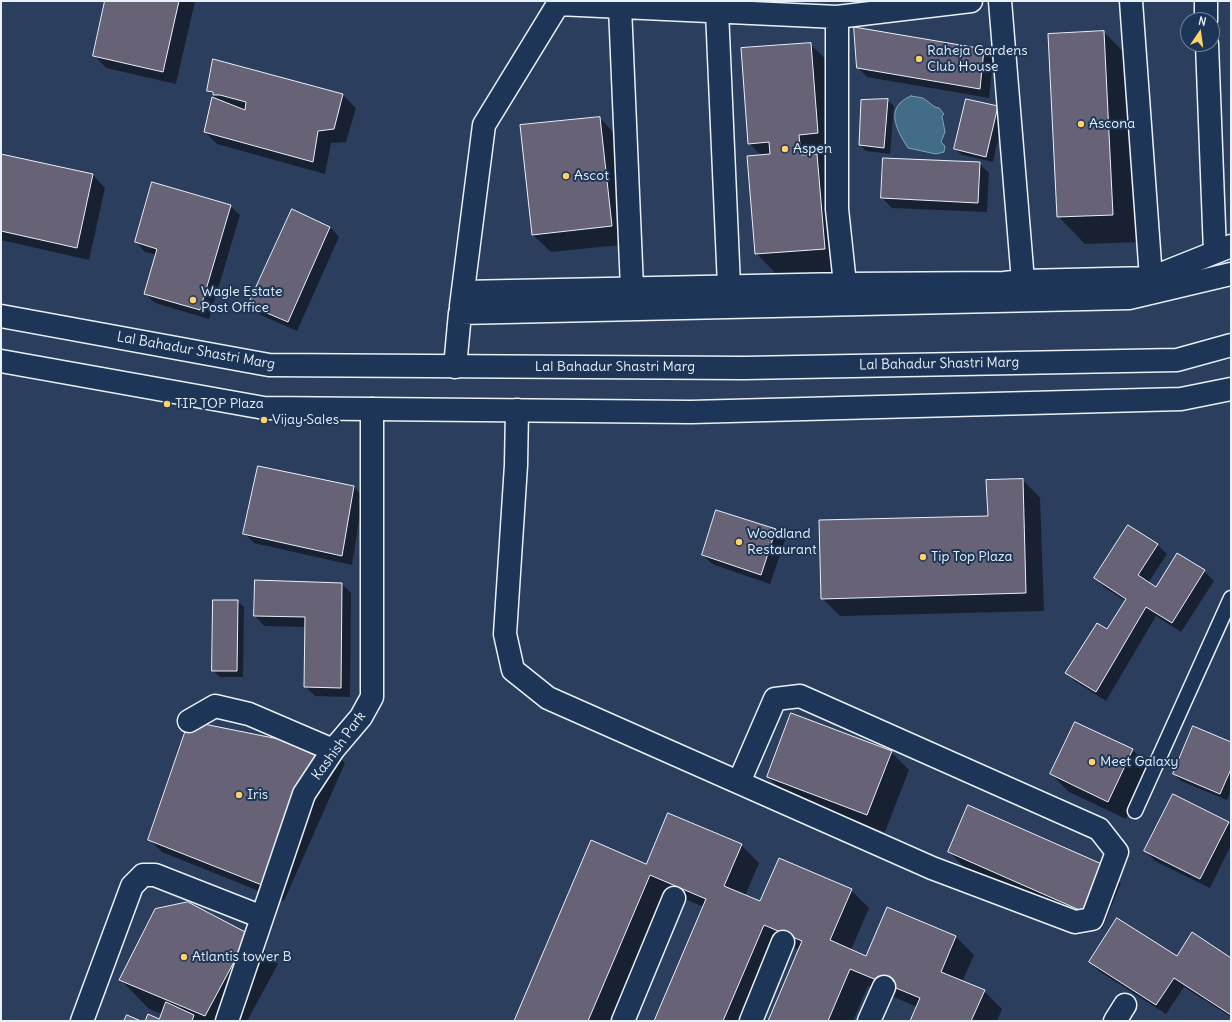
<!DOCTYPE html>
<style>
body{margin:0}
#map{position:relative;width:1232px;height:1022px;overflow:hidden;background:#2c3e5d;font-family:Delius,sans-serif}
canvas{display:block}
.frame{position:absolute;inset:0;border:2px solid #e8f1f8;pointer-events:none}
.north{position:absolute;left:1180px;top:12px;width:40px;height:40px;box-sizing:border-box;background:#1d3557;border:1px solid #6e8097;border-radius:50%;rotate:13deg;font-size:11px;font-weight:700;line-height:16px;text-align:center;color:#e8f1f8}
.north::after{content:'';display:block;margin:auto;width:14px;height:18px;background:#ffd166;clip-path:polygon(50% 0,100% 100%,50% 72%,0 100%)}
</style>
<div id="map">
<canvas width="1232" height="1022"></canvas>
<div class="frame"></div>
<div class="north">N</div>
</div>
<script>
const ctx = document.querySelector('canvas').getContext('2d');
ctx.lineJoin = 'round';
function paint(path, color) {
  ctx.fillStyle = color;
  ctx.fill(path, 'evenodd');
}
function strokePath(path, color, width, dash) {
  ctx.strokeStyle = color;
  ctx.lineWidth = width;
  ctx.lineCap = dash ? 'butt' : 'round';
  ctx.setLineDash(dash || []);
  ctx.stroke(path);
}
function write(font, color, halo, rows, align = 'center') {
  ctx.font = font + ' Delius,sans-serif';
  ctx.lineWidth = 4;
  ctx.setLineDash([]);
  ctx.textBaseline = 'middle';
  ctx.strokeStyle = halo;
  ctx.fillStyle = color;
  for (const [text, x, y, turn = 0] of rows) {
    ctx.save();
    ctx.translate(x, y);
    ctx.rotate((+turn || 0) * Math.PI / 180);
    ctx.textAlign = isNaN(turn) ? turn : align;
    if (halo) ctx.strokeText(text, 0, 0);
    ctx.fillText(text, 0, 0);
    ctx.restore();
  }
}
const water = new Path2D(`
 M911,96L923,98L935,107L939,108L944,114L942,116L945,132L941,142L945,146L944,152L936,154L908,148C896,129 884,107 911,96Z`);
paint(water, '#426d89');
strokePath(water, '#84a2b5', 1);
paint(new Path2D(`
 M106,1H195L176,84L106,68L94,55Z
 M1104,32L1131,60L1140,242L1085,244L1058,216Z
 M810,44L838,71L852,276L783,281L756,253L762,156L749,143Z
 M983,50L993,60L989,98L867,77L858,68Z
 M214,60L343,95L356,108L346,142L331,143L325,174L217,144L205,132L219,101L208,91Z
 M887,100L894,106L890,154L866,151L860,145L862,101Z
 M998,107L1004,113L993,162L962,155L955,149Z
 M600,118L617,136L630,244L551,252L533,235Z
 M1,155L93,175L105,188L89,260L1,240Z
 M979,163L989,173L987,212L892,208L882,198Z
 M230,206L240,215L209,319L155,303L145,293L157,255L145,252L136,242Z
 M292,210L330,227L339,237L297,331L259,314L250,304Z
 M1023,480L1040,498L1044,611L840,616L822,598L989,517Z
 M354,487L363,496L352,565L254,543L244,533Z
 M775,530L785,540L770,584L712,564L703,555Z
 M1157,544L1167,554L1148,583L1156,588L1204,571L1214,581L1181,632L1156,616L1106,701L1076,682L1066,673L1107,631L1126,601L1105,588L1095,578Z
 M256,581L342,584L351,593L350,697L315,696L305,686L306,627L264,626L255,616Z
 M237,601L244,607L243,677H220L213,671Z
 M1075,723L1133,750L1150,768L1126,819L1069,792L1051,774Z
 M1231,743V790L1227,800L1181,781L1174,774Z
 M333,751L345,763L284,901L162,852L149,839Z
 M891,752L909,770L885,832L786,794L768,777Z
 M1228,822L1231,825V845L1210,888L1155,861L1145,851Z
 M741,845L759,863L745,896L761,903L851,890L869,908L851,950L867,957L888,908L956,937L974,955L962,982L984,991L1002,1009L997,1021H911L917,1007L868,986L853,1021H769L799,950L782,942L749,1021H655L704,907L668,892L613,1021H515L647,865Z
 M949,852L1104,866L1121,883L1102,929L967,870Z
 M249,934L278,964L247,1021H146L159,1020L162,1014L149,1009L120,979Z
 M1177,957L1231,959V1017L1184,987L1166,1014L1099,971L1090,962Z`), '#0007');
const building = new Path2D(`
 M105,1H179L163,72L93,56Z
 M854,27L984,49L980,89L857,68Z
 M1104,31L1113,215L1057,217L1048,34Z
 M811,43L818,133L799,135L801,155L817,154L825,249L755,254L747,156L770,154L769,142L748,144L741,48Z
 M213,59L343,94L334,129L318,131L313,162L204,132L212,97L245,110L246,102L220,95H213V92L207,91Z
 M888,99L884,148L859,145L861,100Z
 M966,99L998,106L986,157L954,149Z
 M600,117L612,226L532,235L520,125Z
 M1,154L93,174L77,248L1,231Z
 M883,158L980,162L978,203L881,198Z
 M152,182L231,205L200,310L144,294L157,249L135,242Z
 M292,209L330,227L288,322L248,305Z
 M258,466L354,486L342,556L243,534Z
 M1023,479L1026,593L821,599L819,520L988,516L986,480Z
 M716,510L776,529L761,575L702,555Z
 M1128,525L1158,544L1138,575L1156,587L1177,553L1205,570L1172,623L1146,607L1096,692L1065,673L1097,623L1107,629L1126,599L1094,578Z
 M255,580L342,583L341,688L304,687L305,617L254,616Z
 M213,600H238L237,671H212Z
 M791,713L892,751L867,815L767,777Z
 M189,721L333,750L272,889L148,840Z
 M1075,722L1133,749L1108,802L1050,774Z
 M1193,726L1231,742V769L1220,794L1173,774Z
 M1173,794L1229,822L1200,879L1144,851Z
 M968,805L1104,865L1084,912L948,852Z
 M668,813L742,844L724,886L760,901L779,858L852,889L830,940L866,956L887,907L956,936L941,972L985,990L971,1021H910L920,998L850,969L828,1021H768L802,941L764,925L723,1021H654L706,899L650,875L588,1021H514L591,840L646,864Z
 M188,902L249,934L205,1016L119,980L155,909Z
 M1117,918L1177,956L1192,932L1231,958V1015L1174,978L1156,1005L1089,962Z
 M166,1002L194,1015L192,1021H145L148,1014L159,1019Z
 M127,1015L141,1021H124Z`);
paint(building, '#676276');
strokePath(building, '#e8f1f8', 1);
const service = new Path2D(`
 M1135,811L1231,598`);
const minor = new Path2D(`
 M1000,1L1023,281
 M1131,1L1151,278
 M1206,1V20
 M558,4L837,17L971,1
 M620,7L632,288
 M717,11L729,286
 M837,17V209L845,284
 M1207,44L1215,252
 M463,292L845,284L1004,283L1023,281L1151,278L1231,246
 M461,306L484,125L560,1
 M517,410L516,465L505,634L513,670L548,698L932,868L1075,922L1092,919L1117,852L1099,829L800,696L775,699L739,782
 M189,721L215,706L249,714L333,750
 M82,1021L132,886L143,875H155L262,917
 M227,1021L304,794L333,750L361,717L372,697V409
 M623,1021L674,898
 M751,1021L783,942
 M869,1021L884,987
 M1115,1021L1125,1005`);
const tertiary = new Path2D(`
 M455,367L460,313L1129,298L1231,274`);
const primary = new Path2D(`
 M1,316L269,365L744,368L1177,360L1231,345
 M1,361L264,408L691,412L1181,399L1231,389`);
strokePath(service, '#e8f1f8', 17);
strokePath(minor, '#e8f1f8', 25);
strokePath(tertiary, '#e8f1f8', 25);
strokePath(primary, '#e8f1f8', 25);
strokePath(service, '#1d3557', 14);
strokePath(minor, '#1d3557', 22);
strokePath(tertiary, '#1d3557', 22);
strokePath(primary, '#1d3557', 22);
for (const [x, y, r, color] of [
 [919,59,4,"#ffd166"],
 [1081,124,4,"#ffd166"],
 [785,149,4,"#ffd166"],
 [566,176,4,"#ffd166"],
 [193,300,4,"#ffd166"],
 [167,404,4,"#ffd166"],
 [264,420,4,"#ffd166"],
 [739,542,4,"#ffd166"],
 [923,557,4,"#ffd166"],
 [1092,762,4,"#ffd166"],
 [239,795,4,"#ffd166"],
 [184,957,4,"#ffd166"]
]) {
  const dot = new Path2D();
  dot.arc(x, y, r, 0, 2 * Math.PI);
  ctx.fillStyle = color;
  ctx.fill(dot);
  strokePath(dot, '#1d3557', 1.5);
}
write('14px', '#e8f1f8', '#1d3557', [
 ["Raheja Gardens",927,51],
 ["Club House",927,67],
 ["Ascona",1089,124],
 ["Aspen",793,149],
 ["Ascot",574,176],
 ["Wagle Estate",201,292],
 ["Post Office",201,308],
 ["TIP TOP Plaza",175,404],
 ["Vijay Sales",272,420],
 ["Woodland",747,534],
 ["Restaurant",747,550],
 ["Tip Top Plaza",931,557],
 ["Meet Galaxy",1100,762],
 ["Iris",247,795],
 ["Atlantis tower B",192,957]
], 'left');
write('14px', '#e8f1f8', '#1d3557', [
 ["Lal Bahadur Shastri Marg",196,351,10],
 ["Lal Bahadur Shastri Marg",939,364,-1],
 ["Lal Bahadur Shastri Marg",615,367],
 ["Kashish Park",339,746,-54]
]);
</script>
